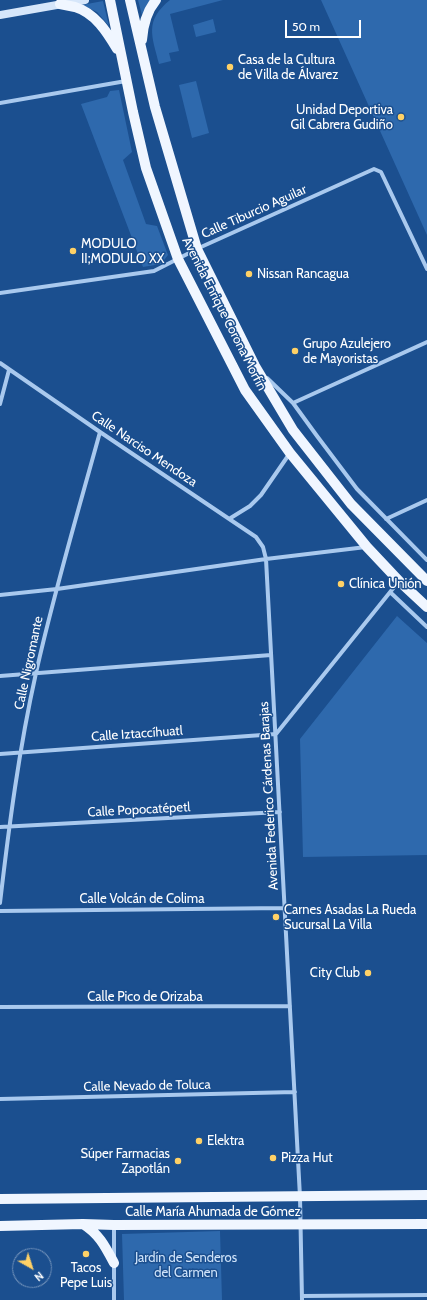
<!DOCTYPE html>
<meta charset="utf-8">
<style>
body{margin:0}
#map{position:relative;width:427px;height:1300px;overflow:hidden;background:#1b4f8f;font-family:Cabin,sans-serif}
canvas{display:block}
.north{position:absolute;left:12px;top:1248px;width:40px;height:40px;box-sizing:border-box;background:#1b4f8f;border:1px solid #7695bc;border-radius:50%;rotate:141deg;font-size:11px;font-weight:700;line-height:16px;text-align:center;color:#fff}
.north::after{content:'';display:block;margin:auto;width:14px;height:18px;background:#ffd166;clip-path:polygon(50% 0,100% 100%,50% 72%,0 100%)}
.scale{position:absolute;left:285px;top:20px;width:76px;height:18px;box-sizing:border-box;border:2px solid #fff;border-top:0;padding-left:5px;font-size:12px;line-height:14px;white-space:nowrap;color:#fff;-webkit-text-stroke:3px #1b4f8f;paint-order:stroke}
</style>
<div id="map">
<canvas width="427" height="1300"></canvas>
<div class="north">N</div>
<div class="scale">50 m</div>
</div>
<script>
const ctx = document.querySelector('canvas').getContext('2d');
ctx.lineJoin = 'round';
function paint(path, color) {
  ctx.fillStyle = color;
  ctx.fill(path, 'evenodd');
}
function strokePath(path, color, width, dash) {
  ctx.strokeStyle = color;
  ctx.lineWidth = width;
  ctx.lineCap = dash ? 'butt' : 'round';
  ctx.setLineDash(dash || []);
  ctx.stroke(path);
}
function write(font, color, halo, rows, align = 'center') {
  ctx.font = font + ' Cabin,sans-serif';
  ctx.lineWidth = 3;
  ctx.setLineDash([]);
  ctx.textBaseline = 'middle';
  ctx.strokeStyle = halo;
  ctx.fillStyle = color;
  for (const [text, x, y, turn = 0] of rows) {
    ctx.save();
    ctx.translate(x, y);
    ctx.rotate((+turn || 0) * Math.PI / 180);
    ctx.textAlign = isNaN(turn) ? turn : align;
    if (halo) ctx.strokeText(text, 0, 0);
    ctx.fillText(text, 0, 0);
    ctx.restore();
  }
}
paint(new Path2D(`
 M138,0H151L142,15Z
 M170,0H223L170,14L179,51L169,53L171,61L159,64C152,36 144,21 170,0Z
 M321,0H427V235Z
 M103,1L109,26L97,12L82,5Z
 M213,19L216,32L196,37L193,25Z
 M196,81L209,133L192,138L179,85Z
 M119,90L132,152L123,160L146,224L157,226L168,255L161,264L143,267L81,104L107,97L110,91Z
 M397,616L427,643V855L303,857L300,739Z
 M220,1231L222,1300H124L122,1234Z`), '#2e69ad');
strokePath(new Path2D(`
 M0,103L126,81
 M0,293L154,271L201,247L374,169L381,172L427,269
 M0,363L100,432L256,537L263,547L266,559L300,1197L302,1300
 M267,378L293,403L317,436L357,489L427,560
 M293,403L427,342
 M0,404L9,370
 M229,519L250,506L261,495L290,453
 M386,519L427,500
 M390,592L427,627
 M0,595L57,589L266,559L366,547
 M0,676L271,655
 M0,754L276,734L399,581
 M0,827L280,812
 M0,903C9,826 19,749 36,673C54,592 78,512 100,432
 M0,911L285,908
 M0,1007L290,1006
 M0,1099L295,1092
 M114,1226V1257
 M114,1264V1300
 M302,1296L427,1295`), '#a9c9ee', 4);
strokePath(new Path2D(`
 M0,15L85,0`), '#d6e6fa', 8);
strokePath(new Path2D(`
 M110,0L133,112L146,168L178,259L245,390L290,453L367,547L399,581L427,607
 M130,0L155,107L197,249L255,366L293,430L351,504L427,581
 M60,4C65,5 70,6 75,7C95,13 107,32 117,49
 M142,40C143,25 146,12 156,0
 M0,1199L427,1195
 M83,1224C99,1234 105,1246 114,1263
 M0,1226L83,1224L114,1225L427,1224`), '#f0f6ff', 10);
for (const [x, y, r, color] of [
 [230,67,4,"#ffd166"],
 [401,117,4,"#ffd166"],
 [73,251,4,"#ffd166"],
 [249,274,4,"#ffd166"],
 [295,351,4,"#ffd166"],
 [341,584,4,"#ffd166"],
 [276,917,4,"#ffd166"],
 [368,973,4,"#ffd166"],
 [199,1141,4,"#ffd166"],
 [273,1158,4,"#ffd166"],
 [178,1161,4,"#ffd166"],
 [86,1254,4,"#ffd166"]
]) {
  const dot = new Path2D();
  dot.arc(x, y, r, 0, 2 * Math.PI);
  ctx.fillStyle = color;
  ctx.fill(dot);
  strokePath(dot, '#1b4f8f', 1.5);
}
write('13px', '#fff', '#1b4f8f', [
 ["Casa de la Cultura",238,60],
 ["de Villa de Álvarez",238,75],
 ["Unidad Deportiva",393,110,"right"],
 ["Gil Cabrera Gudiño",393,125,"right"],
 ["MODULO",81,244],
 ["II;MODULO XX",81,259],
 ["Nissan Rancagua",257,274],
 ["Grupo Azulejero",303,344],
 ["de Mayoristas",303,359],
 ["Clínica Unión",349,584],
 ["Carnes Asadas La Rueda",284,910],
 ["Sucursal La Villa",284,925],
 ["City Club",360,973,"right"],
 ["Elektra",207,1141],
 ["Súper Farmacias",170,1154,"right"],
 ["Zapotlán",170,1169,"right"],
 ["Pizza Hut",281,1158],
 ["Tacos",86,1268,"center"],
 ["Pepe Luis",86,1283,"center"]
], 'left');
write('13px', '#fff', '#1b4f8f', [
 ["Calle Tiburcio Aguilar",254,212,-24],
 ["Avenida Enrique Corona Morfín",224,314,63],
 ["Calle Narciso Mendoza",144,449,34],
 ["Calle Nigromante",29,663,-78],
 ["Calle Iztaccíhuatl",137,734,-4],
 ["Avenida Federico Cárdenas Barajas",269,796,-93],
 ["Calle Popocatépetl",139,810,-3],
 ["Calle Volcán de Colima",142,899],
 ["Calle Pico de Orizaba",145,997],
 ["Calle Nevado de Toluca",147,1086,-1],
 ["Calle María Ahumada de Gómez",213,1212]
]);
write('13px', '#cfe3fa', '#1b4f8f', [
 ["Jardín de Senderos",186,1258],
 ["del Carmen",186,1273]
]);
</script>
